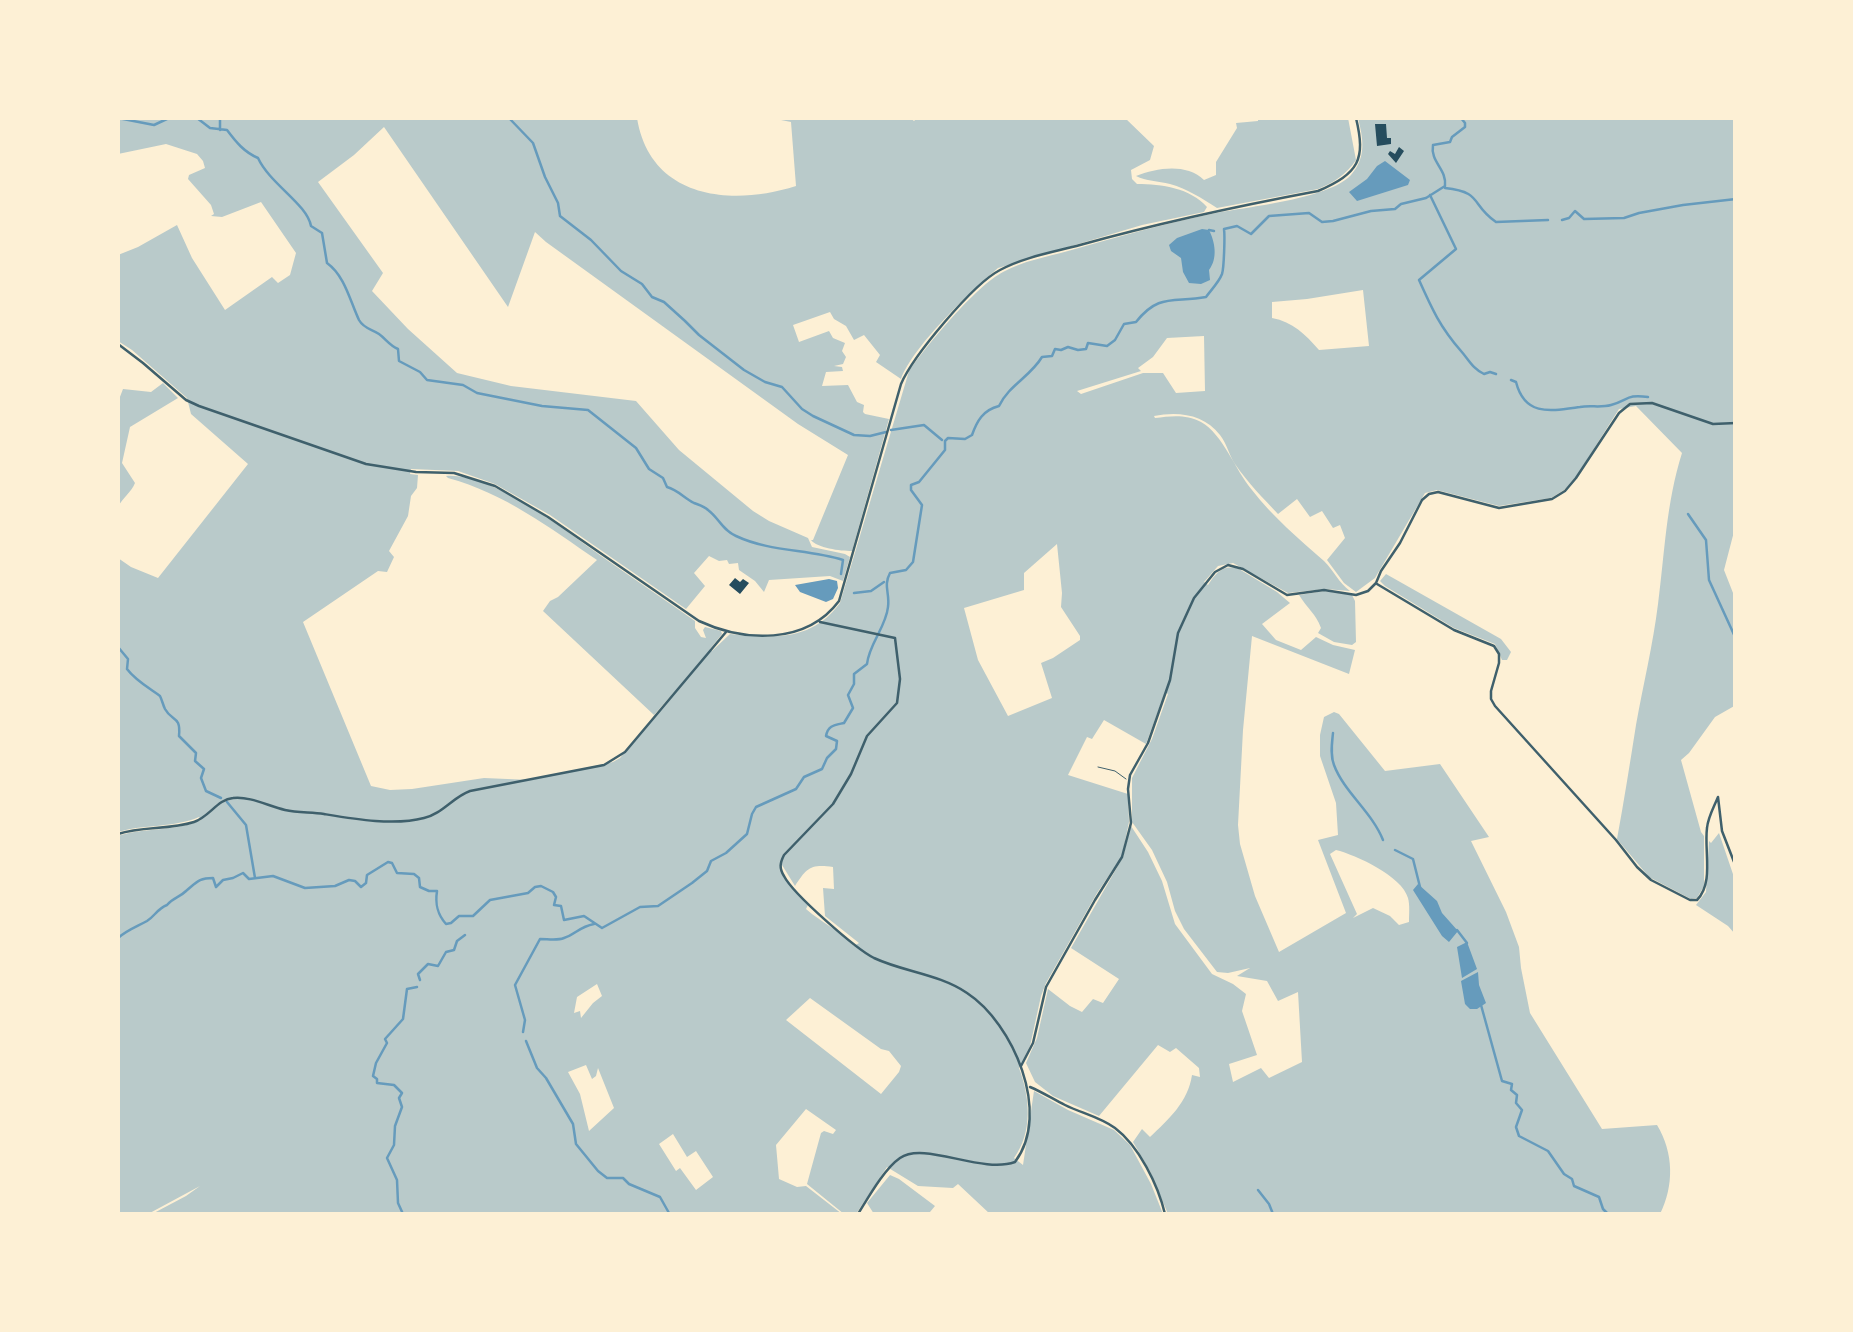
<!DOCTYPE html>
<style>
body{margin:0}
#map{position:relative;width:1853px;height:1332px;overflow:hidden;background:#fdf0d5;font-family:Merriweather,serif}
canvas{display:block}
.frame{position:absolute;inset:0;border:120px solid #fdf0d5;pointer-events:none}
</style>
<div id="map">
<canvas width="1853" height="1332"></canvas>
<div class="frame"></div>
</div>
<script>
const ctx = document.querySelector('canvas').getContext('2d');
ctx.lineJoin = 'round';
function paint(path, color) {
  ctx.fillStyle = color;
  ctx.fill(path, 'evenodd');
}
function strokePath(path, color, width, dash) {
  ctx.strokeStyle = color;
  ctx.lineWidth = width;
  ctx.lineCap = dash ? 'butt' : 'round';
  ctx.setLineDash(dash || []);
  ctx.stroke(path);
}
paint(new Path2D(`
 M118,118H637C650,198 730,207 796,186L791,122L771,118H910L914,121L917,118H1125L1154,146L1150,160L1131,170L1132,179L1137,184C1162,184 1190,188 1207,207L1204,212L1142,225L998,268C971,291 913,346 901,379L876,362L880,355L864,335L854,340L846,326L834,319L830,312L793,325L799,342L829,331L833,338L845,343L842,351L846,357L843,364L834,366L842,367L843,371L826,372L822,386L848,385L857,402L864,405L863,412L865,414L889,419L852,551C840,551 817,548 811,540H813L848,455L798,424L546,242L535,232L508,307L384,127L354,155L318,182L383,273L372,291L408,329L457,373L511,386L636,401L679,450L753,511L769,521L808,538L812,547L845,554L850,557L843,581L830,576L769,580L764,592L755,581L739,570L738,563L729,564L727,560L719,561L709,556L694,573L705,586L686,609L550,515L495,484L458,471L411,469L410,474L418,475L417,488L411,496L408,516L389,551L394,557L387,572L378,571L303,622L371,786L390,790L412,789L484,778L531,780L613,762L620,758L676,690L654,715L543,611L550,601L558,597L597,560C550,528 504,493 448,478L446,476C492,472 567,532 604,558C634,579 665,600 695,621V628L701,637L706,638L703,630L705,627L721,631L722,634L710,649L712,651L730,634C773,638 811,642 840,603L909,371C927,345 976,286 1003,272C1023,261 1046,257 1068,251C1118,237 1166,223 1216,213C1246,207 1329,199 1351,175C1367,157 1363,138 1358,118H1735L1736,524L1724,570L1735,598L1736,705L1715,717L1689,753L1681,760L1701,832L1704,836V886L1697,898L1691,899L1649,877L1617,839C1624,801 1630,763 1636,725C1643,685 1653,645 1658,604C1665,551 1666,504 1682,453L1636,406L1619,409L1576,477L1564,490L1551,498L1499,506L1437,490L1425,493L1375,578L1356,592L1344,583L1327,560L1345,538L1340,525L1333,528L1322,511L1310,517L1297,499L1278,514C1263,498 1248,483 1235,464C1229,455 1227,444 1220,435C1204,414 1178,411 1154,416L1155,418C1171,416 1186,414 1201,422C1223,434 1235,470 1252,490C1273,517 1299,539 1324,561C1334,571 1339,583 1350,591L1325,589L1288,593L1233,563L1218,566L1204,582L1208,585C1216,573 1223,564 1239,569L1277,592L1290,603L1262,624L1276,640L1301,650L1316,637L1333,645L1355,650L1349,674L1252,636L1243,730L1238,825L1240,844L1255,896L1279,952L1346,913L1318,840L1338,835L1336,803L1320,756V735L1324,717L1334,712L1339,714L1385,771L1440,764L1489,837L1471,841L1506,912L1519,947L1521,968L1530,1013L1602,1129L1657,1125C1674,1153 1674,1186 1660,1214H1168L1150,1171L1133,1142L1142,1129L1150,1137C1169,1119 1188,1102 1192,1075L1200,1077L1199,1068L1176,1048L1170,1052L1158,1045L1099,1116L1053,1096L1035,1082L1026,1063L1037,1038L1048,989L1070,1006L1082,1012L1093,999L1103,1003L1119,979L1071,948L1123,857L1131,826L1148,852L1162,881L1175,924L1212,974L1233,984L1246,994L1242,1011L1257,1055L1229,1064L1233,1082L1261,1068L1269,1078L1302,1062L1298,992L1278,1001L1267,981L1237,976L1250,968L1228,973L1217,972L1184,929L1175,911L1167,882L1152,850L1132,822V778L1152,739L1168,694L1165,692L1146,744L1104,720L1092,739L1087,737L1068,775L1128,794L1129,822L1122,856L1097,893L1046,983L1041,996L1030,1046L1019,1068C1030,1097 1033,1132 1014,1158L1023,1165L1034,1091L1068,1110L1114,1130L1130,1145L1151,1184L1163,1214H990L958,1184L953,1188L918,1186L887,1167L856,1214H844L807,1184L821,1133L824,1131L833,1134L836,1130L806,1109L776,1145L779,1179L797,1187L806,1186L842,1214H152L186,1196L200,1186L148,1214H118V836C144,827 175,832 201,820L199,817C174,828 144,824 118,832V558L131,567L158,578L248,464L191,414L187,398L132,350L118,341V255L138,247L177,225L192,258L225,310L272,277L278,283L290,275L296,253L261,202L222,217L211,216L214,214L211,205L188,179L189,175L205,168L203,161L197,154L166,144L118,154ZM1363,290L1369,346L1319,350C1305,334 1293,322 1272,318V302L1307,299ZM1204,336L1205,391L1176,393L1163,373H1143L1081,394L1077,391L1141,371L1138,368L1153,357L1167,338ZM1057,544L1062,593L1061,607L1080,636V640L1053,658L1041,663L1052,698L1008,716L978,660L964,608L1024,590V573ZM1336,850C1356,855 1402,876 1408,898C1410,905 1409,915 1409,922L1399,925L1390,916L1373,908L1353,918L1357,914L1330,854ZM782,865L795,886C807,868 810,864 833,867L834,889L823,888L825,916L859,943L854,946C838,929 822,923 806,909L808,905L782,874ZM597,984L602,996L593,1003L581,1018L580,1011L574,1013L577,997ZM810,998L881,1049L889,1051L901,1066L899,1072L881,1094L786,1020ZM586,1065L592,1079L596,1076L598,1068L614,1108L589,1131L580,1094L568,1072ZM673,1134L687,1157L696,1151L713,1177L696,1190L680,1168L676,1171L659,1144Z
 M1258,118H1348L1356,160C1347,174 1333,183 1318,189L1217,208C1201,198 1188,189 1170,184C1158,181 1146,181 1136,176C1157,168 1186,163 1204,180L1216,175V162L1237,128L1236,123L1258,121Z
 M163,383L178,398L130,427L122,463L135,483C131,493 123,497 118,507V402L123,389L151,392Z
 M1386,574L1501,639L1511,652L1507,660H1502L1495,644L1454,628L1385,586L1380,581Z
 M1324,591L1352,595L1355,601L1356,642L1352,645L1334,642L1318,633L1321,628C1316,614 1307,608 1299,595Z
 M1719,833L1735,880V934L1728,926L1696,905L1706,892L1709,841L1711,843Z
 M890,1175L899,1179L935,1206L930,1212L931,1214H874L867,1203Z`), '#b9caca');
paint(new Path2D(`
 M1385,161L1410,180L1408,185L1357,201L1349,192L1367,179L1377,166Z
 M1202,229L1209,230C1215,242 1218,258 1209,270L1210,280L1201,284L1189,283L1183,272L1181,258L1171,251L1169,245L1177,238Z
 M829,579L837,581L838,588L833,599L826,602L800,592L795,585Z
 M1418,884L1437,901L1442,913L1458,931L1449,942L1442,936L1413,890Z
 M1467,942L1477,969L1462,978L1457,947Z
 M1478,972L1479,985L1486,1003L1477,1009H1470L1465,1004L1461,981Z`), '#669bbc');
strokePath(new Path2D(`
 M118,118L154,125L169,118
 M197,118L210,128L227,130C236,142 244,152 258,158C270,184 307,204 311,226L322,233L327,263C345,276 350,301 359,320C364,329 372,329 379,334C386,339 389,345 398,349L399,361L420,372L427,380L463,385L477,393L542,406L588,410L636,448L649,469L663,478L667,487C678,490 684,498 694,503C699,505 704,506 708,510C719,518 722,530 736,536C770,552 808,549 843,560L841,574
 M220,118V130
 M509,118L533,143L545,177L558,203L560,216L591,240L621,271L642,284L652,297L664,302L685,321L699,335L744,370L765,382L782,387L802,409L813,416L854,435L870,436L886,432
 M1445,188C1483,192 1470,204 1496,222L1548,220
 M1430,195L1456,249L1419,280C1432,309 1440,327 1461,351C1469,360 1472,368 1484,374L1490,372L1496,374
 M1562,220L1569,218L1575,211L1584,219L1624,218L1639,213L1683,205L1736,199
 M1209,230L1214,231
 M1511,380L1516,382C1525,417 1551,411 1580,407C1590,405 1601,408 1611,405C1629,400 1626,394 1648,397
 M891,430L924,425L942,440
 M1688,514L1706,540L1709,580L1736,639
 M854,593L871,591L884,582
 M118,647L128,659L127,669C135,680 149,688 160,696C162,700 163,705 165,709C172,722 181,715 179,736L196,753L195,761L204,769L201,778L206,791L221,798
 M1333,733C1332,743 1330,755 1334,765C1344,792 1372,812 1383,840
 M227,802L246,825L255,878
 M1395,850L1413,859L1420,887
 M1457,930L1467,943
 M118,938C127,930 136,927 147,921C155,916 157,909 167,905C173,898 180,897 186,891C197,882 199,878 213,878L216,887L223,880L233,878L243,873L249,879L273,876L305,888L335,886L349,880L355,881L361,887L366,883L367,875L388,862L392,863L397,873L414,874L419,878L420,887L429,891H437C435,904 437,914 446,924L451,923L459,916H473L490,900L528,893L535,887L541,886L553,892L556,897L554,905L561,906L564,920L584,916L602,928L640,907L658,906L692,883L707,871L711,861L726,853L747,834L752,814L756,807L796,789L804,777L822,769L827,758L836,749L837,741L826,736C828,725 835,725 844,723L853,708L848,695L854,684V674L867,664C869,644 886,627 888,607C890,593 883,586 890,573L906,570L913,562L922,505L911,490V485L919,482L945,450V441L948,438L965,439L972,435C977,421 983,410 999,406C1009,385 1030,377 1042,357L1052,356L1055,349L1061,350L1068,347L1078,350L1086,349L1088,343L1107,346L1115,340L1124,324L1136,322C1159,293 1173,303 1206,297C1211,290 1219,282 1222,274C1224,268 1225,236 1224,229L1237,226L1251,234L1269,216L1309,213L1322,222L1333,221L1371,211L1395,209L1401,204L1426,198L1445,186C1447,169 1430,162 1433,145L1450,142L1452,137L1465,127V123L1461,118
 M420,980L418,974L428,964L438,966L446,952L454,950L457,941L465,935
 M1481,1005L1502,1081L1512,1084L1511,1090L1517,1095L1516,1103L1522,1110L1516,1127L1519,1136L1548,1151L1564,1174L1572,1179L1574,1186L1599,1197L1603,1209L1608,1214
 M523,1032L525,1020L515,985L540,939C548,939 557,941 564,938C576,934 579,927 594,924
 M526,1041L537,1068L546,1078L573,1124L576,1144L598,1171L607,1178H623L629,1184L660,1197L669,1213L682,1214
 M1258,1190L1269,1204L1273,1214
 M403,1214L398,1203L397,1180L387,1158L394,1145L395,1126L402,1107L399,1098L402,1093L394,1085L377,1083V1079L373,1076L376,1063L387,1043L385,1039L403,1019L407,989L417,987`), '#669bbc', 2.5);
paint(new Path2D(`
 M1375,124H1386L1387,138H1391V144L1377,146Z
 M1399,147L1404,151L1396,163L1388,154L1390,151L1395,154Z
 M735,578L740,582L743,579L749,583L740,594L729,585Z`), '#264d5e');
strokePath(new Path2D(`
 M1098,767L1115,771L1126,779`), '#3f606c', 1);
strokePath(new Path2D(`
 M118,344L143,363L186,400L199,406L366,464L416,472L454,473L495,486L548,517L699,621C744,642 806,645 839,601L901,384C913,356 973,284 1000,270C1024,257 1054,252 1080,245C1159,223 1238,206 1318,191C1359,173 1366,160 1356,118
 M1377,584L1454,630L1494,646L1499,654V663L1491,691V699L1495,706L1616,840L1637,867L1651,880L1690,900H1697C1714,883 1704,851 1707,828C1708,817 1714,807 1718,797L1722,831L1736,867
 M820,622L895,638L900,679L897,703L867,736L851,774L833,804L784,855C780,863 779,868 784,876C793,894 856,949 874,958C904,972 939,974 967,993C1013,1023 1052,1113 1015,1162C981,1174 924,1141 900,1158C884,1169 868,1198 858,1214
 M118,834C142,826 169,830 194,822C209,817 218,799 233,798C250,796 268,806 285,810C298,813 311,812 324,814C354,819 394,826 424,818C442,814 453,797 470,791L604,765L625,752L726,632
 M1021,1066L1033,1043L1046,987L1095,900L1122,857L1131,823L1128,789L1130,775L1148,743L1170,680L1178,633L1194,598L1215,572L1228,565L1243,569L1287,595L1324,590L1356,595L1368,591L1376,583L1381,571L1400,543L1422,500L1429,494L1438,492L1499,508L1552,499L1565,491L1576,478L1619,413L1630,404L1652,403L1713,424L1736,423
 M1030,1087C1042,1092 1053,1099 1065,1105C1081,1113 1100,1117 1115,1128C1139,1146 1158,1185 1165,1214`), '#3f606c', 2.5);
</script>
